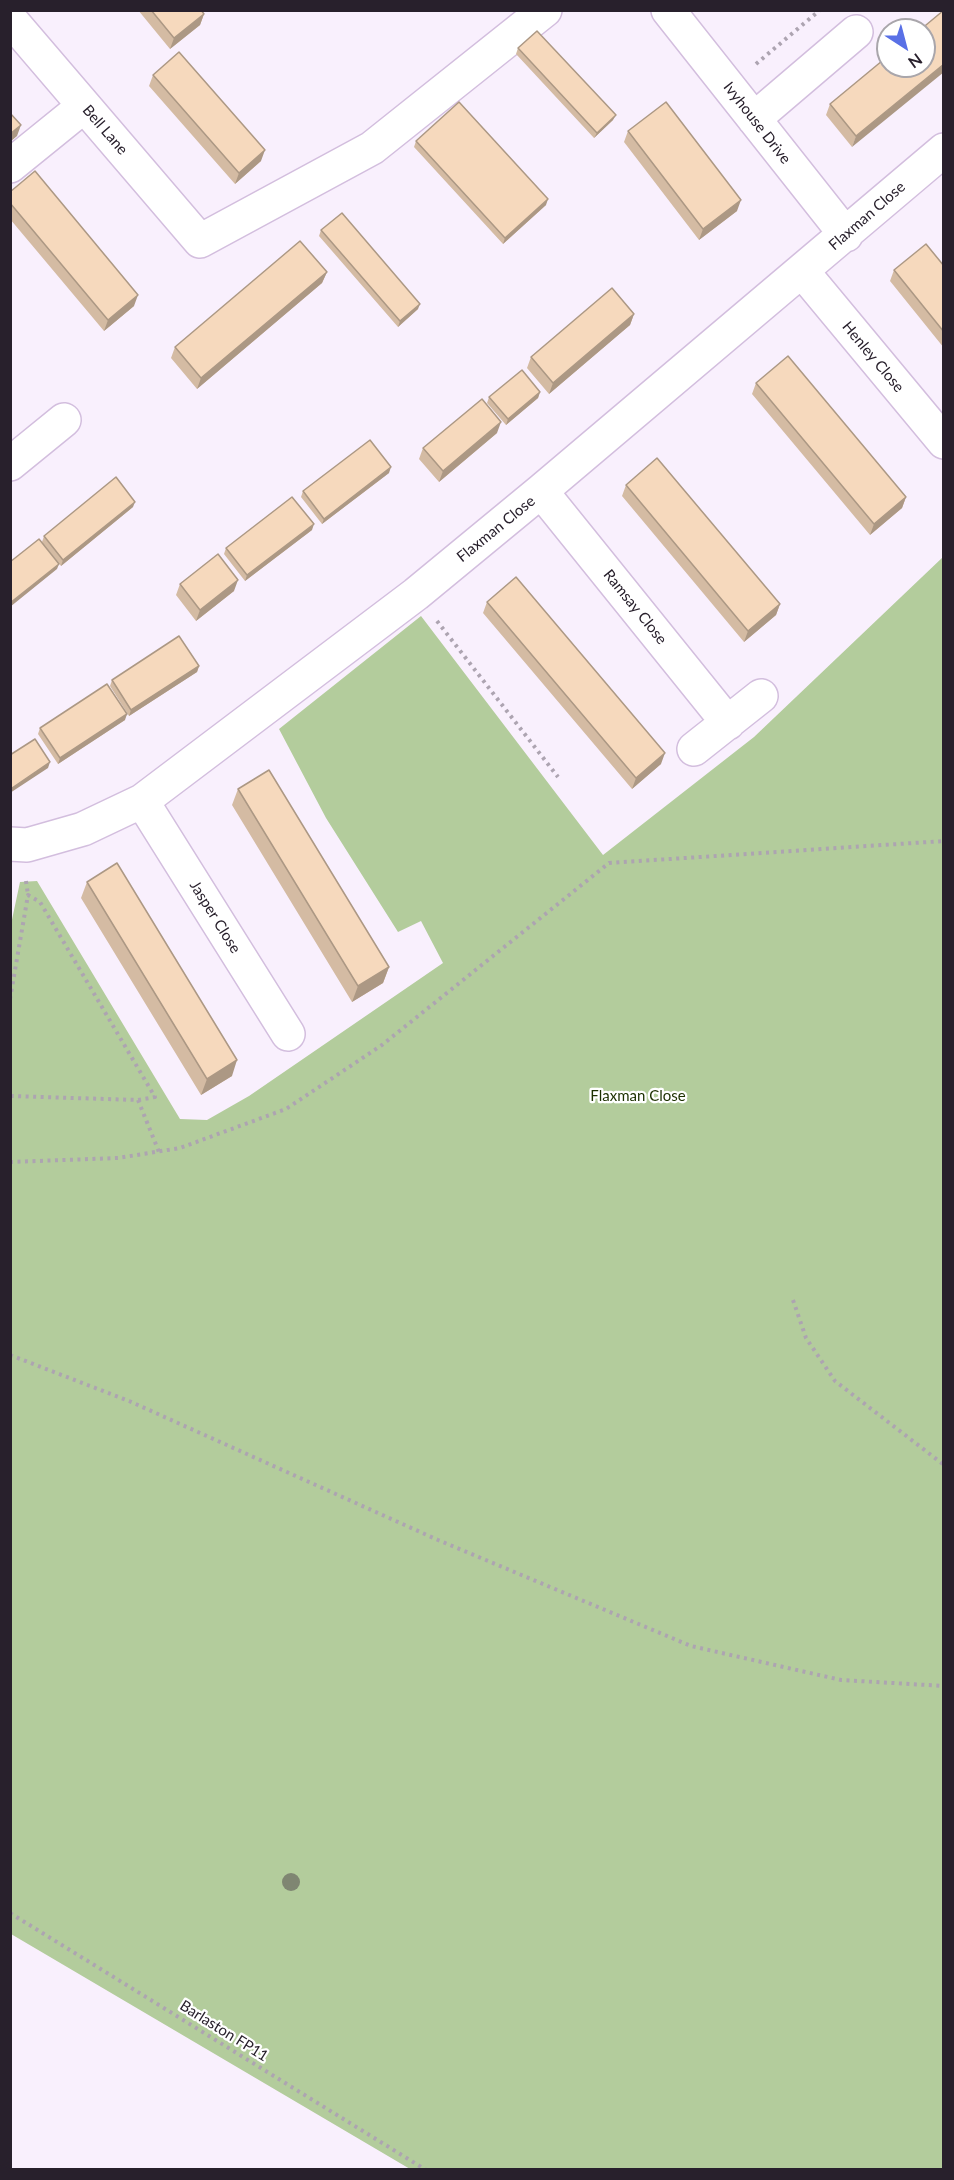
<!DOCTYPE html>
<style>
body{margin:0}
#map{position:relative;width:954px;height:2180px;overflow:hidden;background:#f9f0fd;font-family:Lato,sans-serif}
canvas{display:block}
.frame{position:absolute;inset:0;border:12px solid #28202c;pointer-events:none}
.north{position:absolute;left:876px;top:18px;width:60px;height:60px;box-sizing:border-box;background:#fff;border:2px solid #a9a6ab;border-radius:50%;rotate:144deg;font-size:16px;font-weight:700;line-height:24px;text-align:center;color:#28202c}
.north::after{content:'';display:block;margin:auto;width:21px;height:27px;background:#5970e6;clip-path:polygon(50% 0,100% 100%,50% 72%,0 100%)}
</style>
<div id="map">
<canvas width="954" height="2180"></canvas>
<div class="frame"></div>
<div class="north">N</div>
</div>
<script>
const ctx = document.querySelector('canvas').getContext('2d');
ctx.lineJoin = 'round';
function paint(path, color) {
  ctx.fillStyle = color;
  ctx.fill(path, 'evenodd');
}
function strokePath(path, color, width, dash) {
  ctx.strokeStyle = color;
  ctx.lineWidth = width;
  ctx.lineCap = dash ? 'butt' : 'round';
  ctx.setLineDash(dash || []);
  ctx.stroke(path);
}
function write(font, color, halo, rows, align = 'center') {
  ctx.font = font + ' Lato,sans-serif';
  ctx.lineWidth = 4.5;
  ctx.setLineDash([]);
  ctx.textBaseline = 'middle';
  ctx.strokeStyle = halo;
  ctx.fillStyle = color;
  for (const [text, x, y, turn = 0] of rows) {
    ctx.save();
    ctx.translate(x, y);
    ctx.rotate((+turn || 0) * Math.PI / 180);
    ctx.textAlign = isNaN(turn) ? turn : align;
    if (halo) ctx.strokeText(text, 0, 0);
    ctx.fillText(text, 0, 0);
    ctx.restore();
  }
}
paint(new Path2D(`
 M943,557V2169H410L11,1934L10,929L20,882L37,881L180,1119L207,1120L249,1096L443,963L421,921L398,932L326,818L279,729L421,616L603,855L754,737Z`), '#b3cc9c');
const minor = new Path2D(`
 M668,10L846,235
 M10,19L200,241L372,148L545,10
 M754,119L856,32
 M10,166L84,106
 M802,271L944,442
 M10,464L64,420
 M541,491L728,723
 M694,749L761,696
 M142,801L288,1034
 M10,844L27,845L83,829L142,801L416,594L541,491L944,150`);
strokePath(minor, '#d3bede', 36);
strokePath(new Path2D(`
 M756,64L820,10
 M437,621L558,777
 M26,881L28,895
 M10,999L28,895L40,902L155,1097L138,1100L10,1096
 M138,1100L159,1152
 M10,1162L118,1158L180,1148L286,1109L382,1045L609,863L944,841
 M793,1300L806,1338L835,1381L944,1465
 M10,1355L129,1401L438,1540L691,1646L841,1680L944,1686
 M10,1913L426,2170`), '#ada4b1', 4, [3, 4.5]);
strokePath(minor, '#fff', 33);
ctx.fillStyle = '#7f8672';
for (const [x, y] of [
 [291,1882]
]) {
  ctx.beginPath();
  ctx.arc(x, y, 9, 0, 2 * Math.PI);
  ctx.fill();
}
paint(new Path2D(`
 M138,10H201L204,14L200,25L170,49Z
 M518,48L613,120L594,138L516,54Z
 M888,56L852,147L826,115L830,104Z
 M153,75L261,161L235,184L149,86Z
 M628,131L737,211L699,240L624,142Z
 M416,141L546,205L503,244L414,147Z
 M10,192L134,306L104,331L10,219Z
 M321,230L418,309L398,327L319,236Z
 M944,266V348L890,281L894,270Z
 M327,272L322,283L197,389L171,358L175,347Z
 M634,314L630,325L549,394L527,368L531,357Z
 M756,383L906,497L902,508L870,535L752,394Z
 M540,392L538,398L506,425L487,403L489,397Z
 M497,433L439,482L419,459L423,448Z
 M389,473L322,524L301,497L303,491Z
 M626,485L780,604L776,615L744,642L622,496Z
 M133,507L61,566L44,545L57,569L42,542L44,536Z
 M312,530L245,581L224,554L226,548Z
 M180,584L234,591L196,621L176,595Z
 M487,602L661,764L632,789L483,613Z
 M199,666L197,672L129,716L110,686L112,680Z
 M125,720L58,764L38,734L40,728Z
 M238,789L389,967L383,983L352,1002L232,805Z
 M87,882L232,1076L201,1095L81,898Z`), '#d4bba3');
paint(new Path2D(`
 M204,14L200,25L170,49L174,38Z
 M944,64V72L852,147L856,136Z
 M616,115L613,120L594,138L597,133Z
 M21,125L17,136L10,142V134Z
 M265,150L261,161L235,184L239,173Z
 M548,199L546,205L503,244L505,238Z
 M741,200L737,211L699,240L703,229Z
 M327,272L322,283L197,389L201,378Z
 M138,295L134,306L104,331L108,320Z
 M420,304L418,309L398,327L400,321Z
 M634,314L630,325L549,394L553,383Z
 M540,392L538,398L506,425L508,419Z
 M501,422L497,433L439,482L443,471Z
 M391,467L389,473L322,524L324,519Z
 M906,497L902,508L870,535L874,524Z
 M135,502L133,507L61,566L63,560Z
 M314,524L312,530L245,581L247,575Z
 M59,564L57,569L10,607V603Z
 M238,580L234,591L196,621L200,610Z
 M780,604L776,615L744,642L748,631Z
 M199,666L197,672L129,716L131,710Z
 M127,714L125,720L58,764L60,758Z
 M665,753L661,764L632,789L636,778Z
 M50,762L48,768L10,793L12,788Z
 M389,967L383,983L352,1002L358,986Z
 M237,1060L232,1076L201,1095L207,1079Z`), '#ac9884');
const building = new Path2D(`
 M151,10H201L204,14L174,38Z
 M944,10V64L856,136L830,104L888,56V66H924V30H920Z
 M537,31L616,115L597,133L518,48Z
 M179,52L265,150L239,173L153,75Z
 M459,102L548,199L505,238L416,141Z
 M666,102L741,200L703,229L628,131Z
 M10,113L21,125L10,134Z
 M35,171L138,295L108,320L10,203V192Z
 M342,213L420,304L400,321L321,230Z
 M300,241L327,272L201,378L175,347Z
 M926,244L944,266V332L894,270Z
 M612,288L634,314L553,383L531,357Z
 M788,356L906,497L874,524L756,383Z
 M522,370L540,392L508,419L489,397Z
 M482,399L501,422L443,471L423,448Z
 M370,440L391,467L324,519L303,491Z
 M657,458L780,604L748,631L626,485Z
 M116,477L135,502L63,560L44,536Z
 M292,497L314,524L247,575L226,548Z
 M39,539L59,564L10,603V562Z
 M218,554L238,580L200,610L180,584Z
 M516,577L665,753L636,778L487,602Z
 M179,636L199,666L131,710L112,680Z
 M107,684L127,714L60,758L40,728Z
 M35,739L50,762L12,788L10,785V755Z
 M269,770L389,967L358,986L238,789Z
 M117,863L237,1060L207,1079L87,882Z`);
paint(building, '#f6d9bd');
strokePath(building, '#ac9884', 1.5);
write('15px', '#28202c', '#fff', [
 ["Ivyhouse Drive",757,123,52],
 ["Bell Lane",105,130,49],
 ["Flaxman Close",867,216,-41],
 ["Henley Close",873,357,50],
 ["Flaxman Close",496,529,-39],
 ["Ramsay Close",635,607,51],
 ["Jasper Close",215,917,58],
 ["Barlaston FP11",224,2031,32]
]);
write('15px', '#1c3000', '#fff', [
 ["Flaxman Close",638,1096]
]);
</script>
